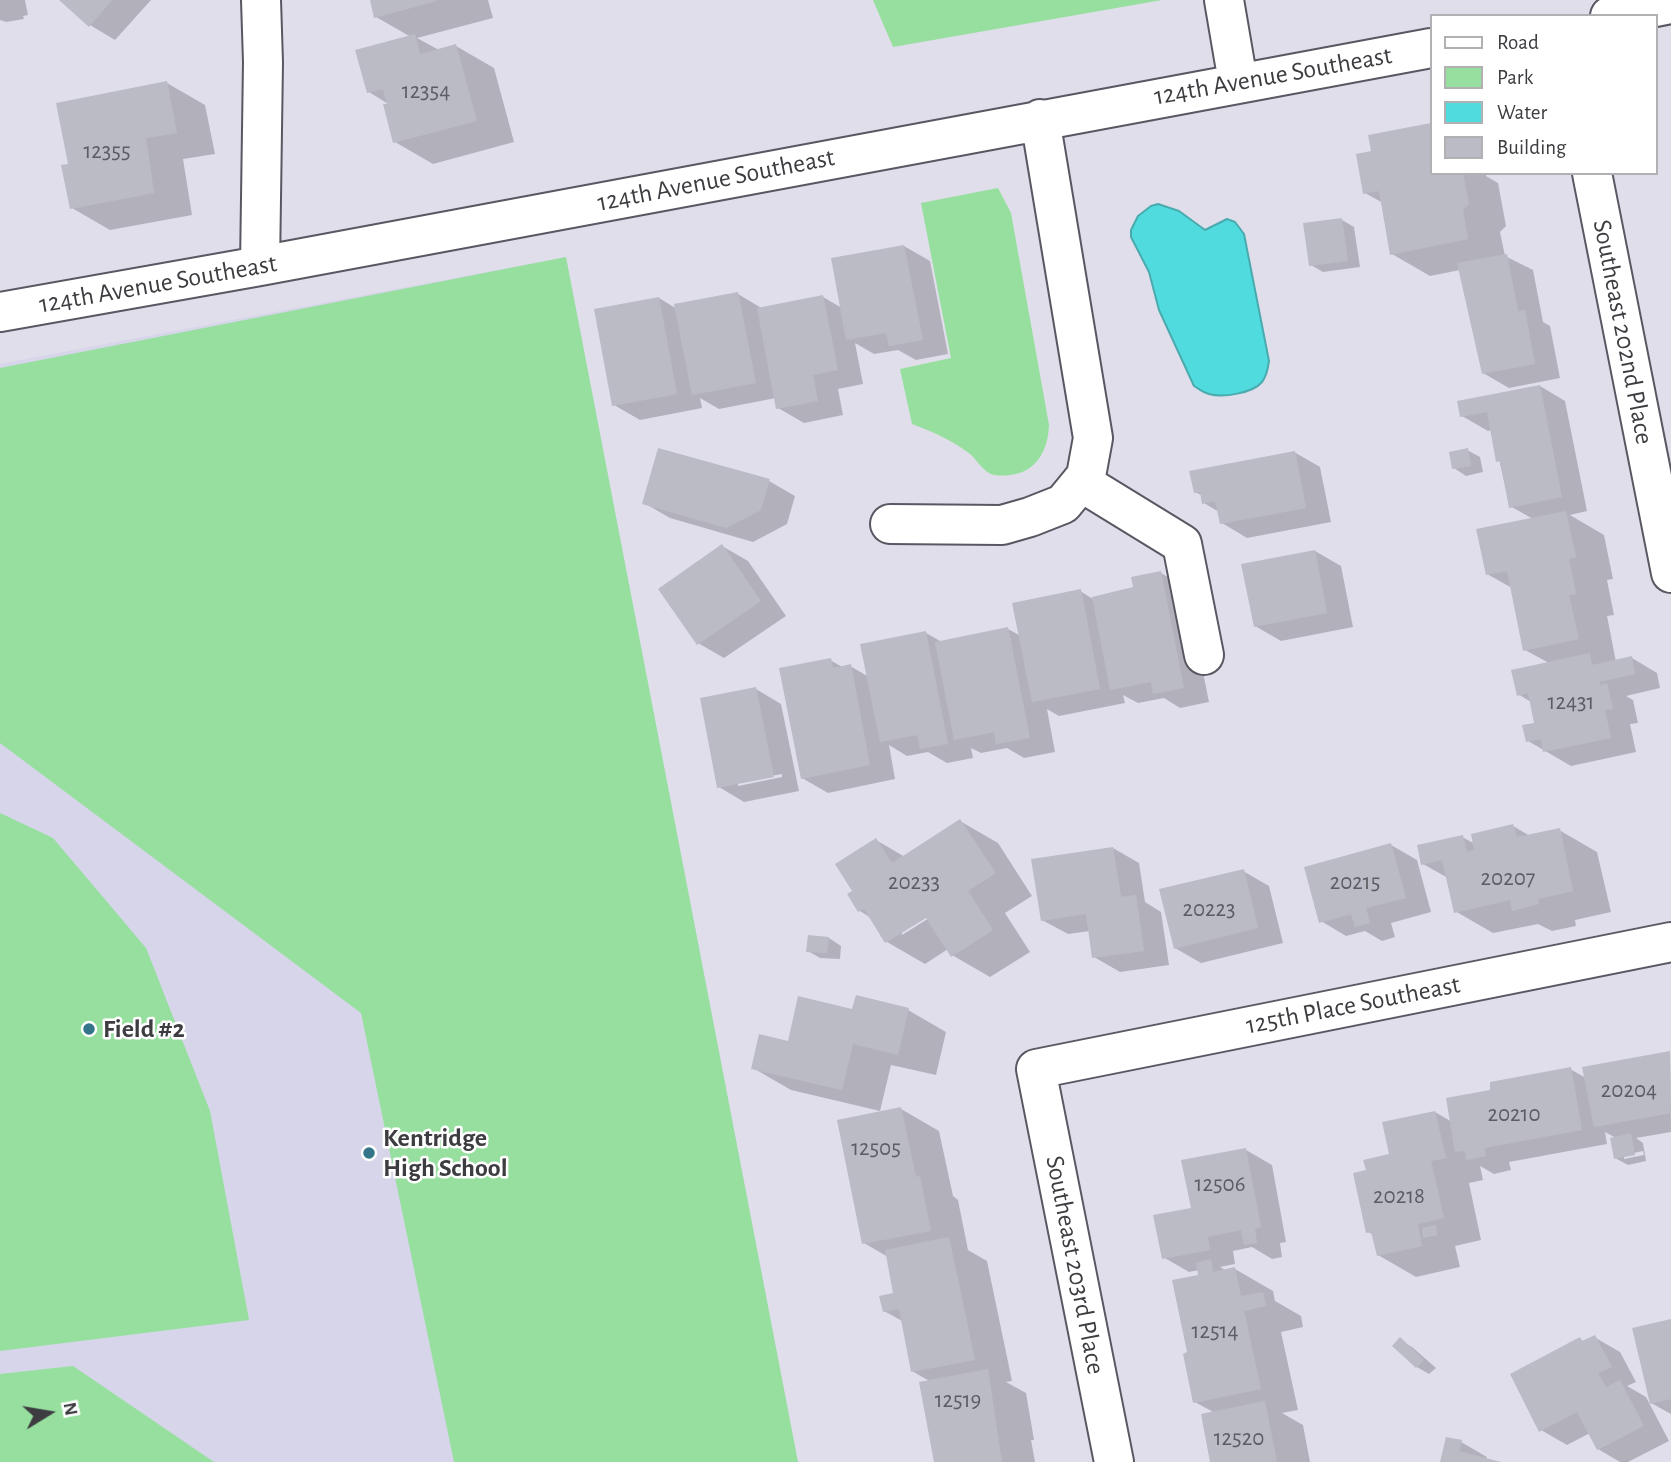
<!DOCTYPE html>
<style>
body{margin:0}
#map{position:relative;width:1671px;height:1462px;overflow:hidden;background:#dfdeea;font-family:"Alegreya Sans",sans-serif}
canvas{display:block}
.legend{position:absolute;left:1430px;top:14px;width:228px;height:161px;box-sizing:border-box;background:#fff;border:2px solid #b1b1b3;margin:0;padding:9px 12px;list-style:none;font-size:21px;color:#3c3c41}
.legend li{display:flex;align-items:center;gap:14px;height:35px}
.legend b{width:35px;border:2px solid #b1b1b3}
.north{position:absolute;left:14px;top:1378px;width:70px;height:70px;-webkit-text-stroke:5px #fff;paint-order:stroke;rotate:79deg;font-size:19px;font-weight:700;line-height:28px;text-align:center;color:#3c3c41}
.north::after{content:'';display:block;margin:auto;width:24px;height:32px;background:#3c3c41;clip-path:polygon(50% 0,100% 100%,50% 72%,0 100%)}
</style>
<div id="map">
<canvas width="1671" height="1462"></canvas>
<ul class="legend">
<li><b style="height:9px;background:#fff"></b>Road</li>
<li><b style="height:19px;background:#96df9e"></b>Park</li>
<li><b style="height:19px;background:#50dbde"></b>Water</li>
<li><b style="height:19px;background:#bbbbc6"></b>Building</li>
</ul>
<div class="north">N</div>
</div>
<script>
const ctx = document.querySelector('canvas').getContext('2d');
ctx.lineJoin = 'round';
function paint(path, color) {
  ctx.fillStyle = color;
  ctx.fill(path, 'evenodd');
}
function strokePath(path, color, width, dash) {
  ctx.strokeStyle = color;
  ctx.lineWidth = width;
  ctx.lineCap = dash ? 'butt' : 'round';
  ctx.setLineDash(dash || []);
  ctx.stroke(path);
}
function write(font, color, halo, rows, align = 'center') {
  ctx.font = font + ' "Alegreya Sans",sans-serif';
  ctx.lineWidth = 5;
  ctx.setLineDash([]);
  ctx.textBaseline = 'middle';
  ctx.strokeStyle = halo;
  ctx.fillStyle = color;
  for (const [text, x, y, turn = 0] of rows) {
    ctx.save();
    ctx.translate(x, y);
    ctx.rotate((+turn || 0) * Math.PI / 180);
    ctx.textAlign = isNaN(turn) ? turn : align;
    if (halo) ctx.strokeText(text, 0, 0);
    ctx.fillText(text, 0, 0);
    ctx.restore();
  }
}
paint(new Path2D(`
 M566,257L798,1462H0V364Z`), '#d6d5e9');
paint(new Path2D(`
 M873,0H1162L893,47Z
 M998,188L1011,213L1049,425C1048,450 1037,472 1010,475C1004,476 994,476 989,473C982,469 976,459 970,454C952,440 933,432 912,424L900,369L951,358L921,203Z
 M566,257L798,1462H454L361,1013L0,743V368Z
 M0,813L53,838L146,948L210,1111L249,1320L0,1351Z
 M73,1366L214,1462H0V1374Z`), '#96df9e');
const water = new Path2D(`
 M1158,204L1179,211L1205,230L1227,219L1235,222L1244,234L1269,361C1268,368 1267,376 1262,382C1253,393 1223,398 1209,394C1204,393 1199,389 1194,386L1159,310L1149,272L1131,237V230L1138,216L1151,206Z`);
paint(water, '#50dbde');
strokePath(water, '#4aabaf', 2);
paint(new Path2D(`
 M0,0H25L28,15L23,16L24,19L6,22L0,20Z
 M62,0H151L115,40L90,25Z
 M372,0H488L493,18L417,38L439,50L456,46L494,68L514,142L433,164L395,142L390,105L369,92L411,37L376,17Z
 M167,83L205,105L215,154L183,159L192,215L110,230L72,208L70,165Z
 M1431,125V173H1486V176L1498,183L1506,226L1500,232L1505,256L1533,270L1543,322L1550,326L1560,378L1509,388L1483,373L1460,270L1430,276L1392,254L1383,203L1365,193L1373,153L1370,137Z
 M1342,220L1354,227L1360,267L1323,272L1311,265Z
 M904,246L930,261L948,354L916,360L898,350L874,354L855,343L863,384L838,389L843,415L804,423L778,408L776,398L719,409L700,398L702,408L640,420L614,405L659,298L677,309L738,294L763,309L823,297L842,308Z
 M1540,386L1565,401L1587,511L1570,515L1604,535L1613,579L1607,580L1614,615L1607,616L1616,662L1632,658L1657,673L1660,688L1626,696L1633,700L1638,723L1630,724L1636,752L1571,766L1528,741L1536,724L1531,702L1518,694L1549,663L1525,650L1512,588L1487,574L1533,519L1510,506L1492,430L1488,431L1462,416Z
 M1467,450L1480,457L1483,472L1466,476L1454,468Z
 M1294,452L1320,467L1331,522L1247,538L1222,523L1219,512L1204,503L1203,496L1195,492Z
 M769,481L795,496L787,524L753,542L670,518L644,503Z
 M722,546L748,561L786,616L724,658L698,643Z
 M1315,551L1341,566L1353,627L1281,641L1255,626Z
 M1161,573L1186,588L1209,702L1180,708L1164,698L1138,703L1123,695L1125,703L1059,716L1047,709L1055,752L1024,758L1007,748L981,753L971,748L973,758L947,763L928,752L907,756L889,745L895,779L828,793L802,778L830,660L844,668L850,666L869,677L926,633L942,642L1008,629L1021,636L1080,591L1093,599L1135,588Z
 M756,689L781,704L799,791L744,802L719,787ZM782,774V777L738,786V782Z
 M960,821L998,843L1032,896L1005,913L1030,952L990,977L952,955L948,949L925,964L887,942L871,918L860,911L855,892L876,840L905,857ZM933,912L934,915L902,935V931Z
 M1513,826L1530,836L1559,830L1597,852L1611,912L1575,920L1576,926L1552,931L1538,924L1493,933L1455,911L1448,878L1423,864L1462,837L1475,844Z
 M1391,845L1417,860L1431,912L1391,923L1395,937L1382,941L1365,931L1346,936L1321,921Z
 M1113,848L1139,863L1145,902L1161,912L1169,965L1120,972L1094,957L1090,931L1068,934L1042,920Z
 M1243,871L1269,886L1283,943L1201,963L1175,948Z
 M829,938L841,946L840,959L820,958L808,951Z
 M908,1010L946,1032L936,1075L891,1065L880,1111L791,1090L753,1068L789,1043L853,1011Z
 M1670,1053L1671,1132L1636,1138L1643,1143L1646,1161L1628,1165L1615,1158L1616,1138L1605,1132L1607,1144L1509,1162L1511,1170L1494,1174L1480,1166L1483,1180L1469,1183L1481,1240L1455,1246L1460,1267L1416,1277L1378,1255L1374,1235L1368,1232V1172L1391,1156L1435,1112L1452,1122L1492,1091L1570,1069L1586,1078ZM1643,1151L1644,1155L1624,1159V1155Z
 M901,1109L939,1131L953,1196L958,1200L968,1250L987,1261L1012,1381L1006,1382L1026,1393L1034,1440H1031L1035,1462H936L931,1382L912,1371L904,1322L884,1311L895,1295L888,1257L864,1243Z
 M1246,1150L1272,1165L1286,1242L1280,1243L1282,1257L1272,1259L1252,1247L1233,1251L1235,1264L1220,1267L1227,1271L1235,1269L1273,1291L1275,1301L1301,1316L1303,1327L1281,1332L1298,1410L1282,1413L1303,1425L1310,1462H1212L1215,1413L1195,1402L1189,1353L1199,1270L1189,1272L1163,1257L1193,1210Z
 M1671,1321V1414L1651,1403Z
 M1594,1337L1620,1352L1636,1382L1627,1386L1646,1397L1669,1441L1628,1462H1620L1598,1449L1590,1433L1567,1445L1541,1430L1580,1339L1585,1342Z
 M1400,1340L1412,1347L1436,1368L1429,1374L1417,1367Z
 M1461,1442L1487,1457L1486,1459L1498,1462H1441Z`), '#0003');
paint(new Path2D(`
 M59,0H112L89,27Z
 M370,0H437V1L374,18Z
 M415,34L420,54L456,44L477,121L393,143L383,104H387L383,89L367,93L355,50Z
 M167,81L177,133L146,138L154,193L70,209L61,165L68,164L56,103Z
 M1431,123V173H1463L1469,204L1463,210L1468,239L1390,255L1379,191L1363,194L1356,154L1371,151L1368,135Z
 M1342,218L1348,261L1309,266L1303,223Z
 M904,245L923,340L889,346L886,333L846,340L831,258Z
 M1507,254L1518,311L1525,310L1535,364L1482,374L1457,263Z
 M738,292L756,383L692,395L674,304Z
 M823,295L838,370L813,375L818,401L776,409L757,308Z
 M659,297L677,394L612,406L594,309Z
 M1540,385L1562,497L1509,508L1500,461L1496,462L1487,412L1460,417L1457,401Z
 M658,448L770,479L761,510L726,528L642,504Z
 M1468,448L1471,466L1452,469L1449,452Z
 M1295,451L1306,508L1220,524L1215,501L1202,504L1200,492L1194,493L1189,471Z
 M1566,511L1576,557L1569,559L1576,594L1569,595L1579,639L1523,651L1507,571L1486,575L1476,529Z
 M722,544L761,601L697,645L658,589Z
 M1315,550L1327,613L1254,627L1241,564Z
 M1161,571L1184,688L1153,694L1151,682L1110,690L1092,597L1133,587L1131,577Z
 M1081,589L1100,689L1032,702L1012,603Z
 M1008,627L1030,738L996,744L994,732L954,740L935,642Z
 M926,631L948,744L920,749L917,735L880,742L860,644Z
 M1590,653L1592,665L1632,656L1635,674L1599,682L1600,685L1607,683L1613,709L1605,710L1611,738L1543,752L1541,739L1526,742L1522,725L1534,723L1528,693L1517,696L1511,670Z
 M831,658L833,668L851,664L870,765L801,779L779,668Z
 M756,687L774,777L717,788L700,698Z
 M960,819L996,873L968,891L993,930L951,957L926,918L885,943L864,909L858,912L847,894L852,891L835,864L876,838L892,863Z
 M1513,824L1517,837L1560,828L1573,891L1538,899L1539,904L1512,911L1510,900L1454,913L1442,860L1421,865L1417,845L1463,835L1467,852L1474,850L1471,834Z
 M1391,843L1406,898L1366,908L1370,923L1355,927L1351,914L1319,923L1304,867Z
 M1113,847L1121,897L1136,895L1144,951L1092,958L1086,914L1041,921L1031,859Z
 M1244,869L1258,928L1174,949L1159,889Z
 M808,935L829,937L827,953L806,952Z
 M856,995L909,1008L898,1055L853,1044L842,1090L751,1069L759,1034L788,1041L798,996L852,1009Z
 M1670,1051L1671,1113L1594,1127L1582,1067Z
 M1571,1067L1582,1130L1484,1148L1486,1156L1466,1160L1465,1151L1455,1152L1446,1098L1490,1090V1082Z
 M901,1107L916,1177L920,1176L931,1231L862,1244L837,1120Z
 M1435,1111L1446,1158L1431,1161L1444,1218L1418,1224L1422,1246L1377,1256L1371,1232L1366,1233L1353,1173L1366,1170L1363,1160L1389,1154L1382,1122Z
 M1631,1133L1635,1155L1614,1159L1610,1138Z
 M1246,1148L1261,1227L1255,1229L1257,1243L1244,1245L1241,1230L1208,1237L1210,1250L1162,1259L1153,1215L1191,1208L1181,1160Z
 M1436,1225L1437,1235L1423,1238L1422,1228Z
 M949,1237L975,1360L911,1372L899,1309L883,1312L879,1296L893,1293L885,1250Z
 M1211,1259L1213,1272L1235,1267L1241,1296L1263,1292L1266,1306L1244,1311L1261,1389L1193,1403L1183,1354L1187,1352L1172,1280L1198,1275L1196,1263Z
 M1671,1319V1399L1650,1404L1632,1328Z
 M1595,1335L1612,1367L1598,1373L1606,1387L1620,1380L1644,1426L1597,1450L1577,1412L1539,1432L1510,1374L1580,1337L1582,1341Z
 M1400,1337L1424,1360L1416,1368L1392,1346Z
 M988,1369L1002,1462H934L919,1382Z
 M1265,1401L1277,1462H1210L1201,1414Z
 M1446,1437L1462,1440L1459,1451L1501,1462H1440Z`), '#bbbbc6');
const minor = new Path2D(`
 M1224,0L1238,82
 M1610,16L1671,4
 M1592,173L1671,573
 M260,266L263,62L261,0
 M0,312L260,266L1431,48
 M1081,482L1182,544L1204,655
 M890,524L1002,525L1030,517L1063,504L1086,476L1093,438L1040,119
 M1114,1462L1036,1069L1671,942`);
strokePath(minor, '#585862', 42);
strokePath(minor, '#fff', 38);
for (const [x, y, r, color] of [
 [89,1029,7,"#357589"],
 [369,1153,7,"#357589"]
]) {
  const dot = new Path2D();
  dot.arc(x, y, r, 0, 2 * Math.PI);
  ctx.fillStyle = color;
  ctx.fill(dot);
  strokePath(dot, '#fff', 2.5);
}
write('23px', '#5c5c62', null, [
 ["12354",426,91],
 ["12355",107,151],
 ["12431",1571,702],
 ["20207",1508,878],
 ["20233",914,882],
 ["20215",1355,882],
 ["20223",1209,909],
 ["20204",1629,1090],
 ["20210",1514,1114],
 ["12505",876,1148],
 ["12506",1220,1184],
 ["20218",1399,1196],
 ["12514",1215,1331],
 ["12519",958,1400],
 ["12520",1239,1438]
]);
write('26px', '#3c3c41', '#fff', [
 ["124th Avenue Southeast",1273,76,-10],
 ["124th Avenue Southeast",716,180,-11],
 ["124th Avenue Southeast",158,284,-10],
 ["Southeast 202nd Place",1623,332,79],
 ["125th Place Southeast",1353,1005,-11],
 ["Southeast 203rd Place",1075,1265,79]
]);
write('bold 26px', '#3c3c41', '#fff', [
 ["Field #2",103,1029],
 ["Kentridge",383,1138],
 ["High School",383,1168]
], 'left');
</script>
